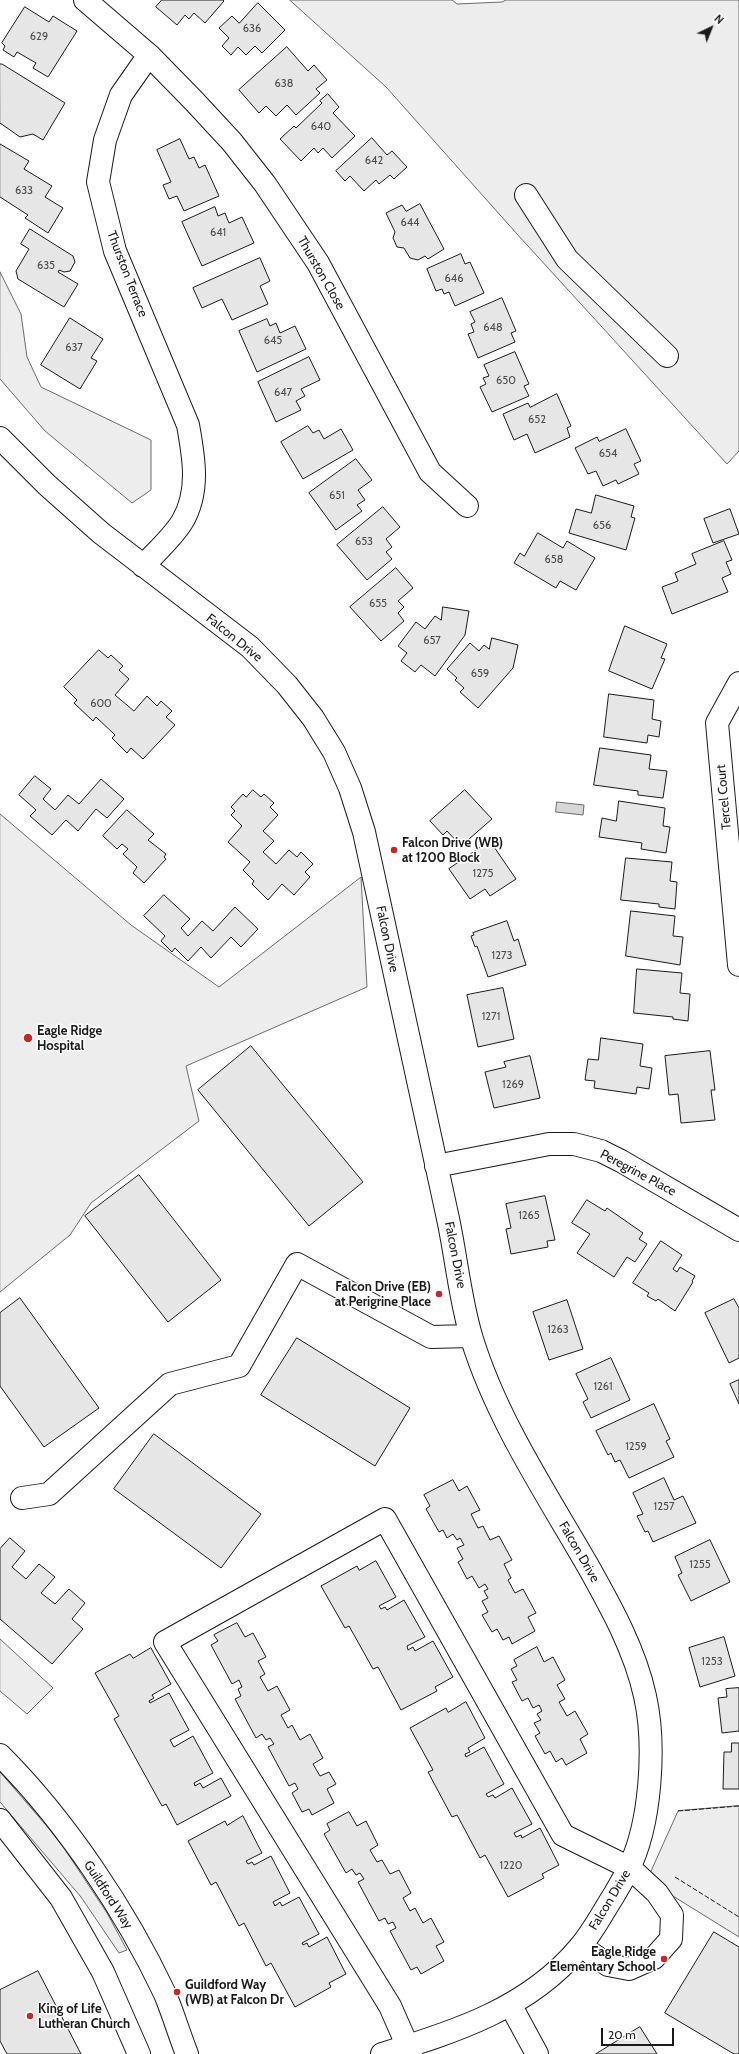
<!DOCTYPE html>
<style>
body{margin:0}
#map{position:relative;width:739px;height:2054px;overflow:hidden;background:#fff;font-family:Cabin,sans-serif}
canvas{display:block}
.north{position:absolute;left:691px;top:8px;width:40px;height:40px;-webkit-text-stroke:3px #fff;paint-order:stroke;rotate:43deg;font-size:11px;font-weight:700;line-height:16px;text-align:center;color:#1a1a1a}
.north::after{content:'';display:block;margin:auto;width:14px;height:18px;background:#1a1a1a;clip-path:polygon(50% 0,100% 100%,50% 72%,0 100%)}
.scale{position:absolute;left:601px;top:2028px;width:73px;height:18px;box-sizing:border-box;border:2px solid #1a1a1a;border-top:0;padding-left:5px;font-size:12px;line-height:14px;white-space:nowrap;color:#1a1a1a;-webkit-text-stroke:3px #fff;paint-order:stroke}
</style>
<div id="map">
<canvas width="739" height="2054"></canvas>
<div class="north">N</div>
<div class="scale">20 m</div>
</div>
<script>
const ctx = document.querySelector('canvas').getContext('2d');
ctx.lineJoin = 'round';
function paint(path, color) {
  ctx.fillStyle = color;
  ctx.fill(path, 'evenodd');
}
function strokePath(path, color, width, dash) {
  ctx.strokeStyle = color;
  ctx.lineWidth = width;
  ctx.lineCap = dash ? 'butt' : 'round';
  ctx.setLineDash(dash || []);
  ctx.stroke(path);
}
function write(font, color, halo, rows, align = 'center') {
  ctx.font = font + ' Cabin,sans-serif';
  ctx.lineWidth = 3;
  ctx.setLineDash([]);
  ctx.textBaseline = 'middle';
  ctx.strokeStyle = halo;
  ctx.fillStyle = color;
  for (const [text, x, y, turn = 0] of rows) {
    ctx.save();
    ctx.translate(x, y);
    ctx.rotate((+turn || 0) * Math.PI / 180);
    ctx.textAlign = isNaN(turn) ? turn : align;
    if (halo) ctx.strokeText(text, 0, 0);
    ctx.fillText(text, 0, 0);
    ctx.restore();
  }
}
const built = new Path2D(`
 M290,0H452L457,4L502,2L506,0H739V451L727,464L517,234L386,87Z
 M0,272L21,314L27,357L41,387L151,440V490L132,503L45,431L0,379Z
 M0,814L131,925L219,987L361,877L367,987L186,1066L199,1121L91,1203L70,1235L0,1292Z
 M0,1639L53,1688L27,1714L0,1691Z
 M0,1772L51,1831L66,1851L107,1913L127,1950L119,1953L81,1897L0,1802Z
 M739,1806V1937L647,1880L678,1811Z`);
paint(built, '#ededed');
strokePath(built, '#6a6a6a', 1);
const water = new Path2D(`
 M557,802L584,805L583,815L556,812Z`);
paint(water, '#d7d7d7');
strokePath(water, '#6a6a6a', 1);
const building = new Path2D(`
 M162,0H223L224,1L205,23L194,13L189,19L185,15L177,25L156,7Z
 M258,3L285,30L262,53L255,46L246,55L238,47L231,55L222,46L229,38L219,28L232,16L239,23Z
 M25,7L49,22L53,16L77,31L48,77L33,68L36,63L17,52L14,57L3,50L5,46L2,43Z
 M287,47L308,71L314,65L327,80L316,89L320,93L296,115L287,105L276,116L266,106L259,113L239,90Z
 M0,64H2L65,103L43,140L33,134L20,137L0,123Z
 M328,94L339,107L333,113L355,136L332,158L323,148L318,153L314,148L301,161L280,139L294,126L296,128L322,103L320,101Z
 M372,138L387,155L392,151L407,167L394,179L390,175L379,184L376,180L364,191L350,176L345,181L336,171Z
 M180,139L189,159L194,157L199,168L205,165L219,196L184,211L177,196L169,199L163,185L171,182L157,150Z
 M0,144L29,161L24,169L52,186L45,197L63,208L48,233L25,218L28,215L0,197Z
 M420,204L444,249L428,259L425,256L418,260L410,258L404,248L397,247L393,238L395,232L386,213L402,205L406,211Z
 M215,207L218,216L225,213L229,223L242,217L254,243L202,266L182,222Z
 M30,229L73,256L75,262L70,271L64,272L59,270L58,272L78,284L64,307L18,279L16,271L29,249L21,244Z
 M461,254L465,264L470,262L484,293L455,306L449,292L444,294L442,289L436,291L427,269Z
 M260,258L270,281L260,286L268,304L232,320L222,299L202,308L193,288Z
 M502,298L516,331L511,333L515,342L478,358L468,334L474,332L471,324L475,322L470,312Z
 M70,318L103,339L91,358L97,361L80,389L41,365Z
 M267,319L270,326L276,323L280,333L295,326L306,349L257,372L239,331Z
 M515,352L529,384L524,386L529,396L492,412L480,387L486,384L483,378L489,376L484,365Z
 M309,357L320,380L301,389L305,396L296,401L301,410L276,422L258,382Z
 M557,394L571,426L567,428L570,437L535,453L527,434L514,440L503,414L528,403L530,407Z
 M308,426L313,433L319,430L324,439L341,429L353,450L303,479L281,442Z
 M626,429L641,461L634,464L639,474L618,484L616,480L603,486L596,471L588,474L575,448L597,437L599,441Z
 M356,459L372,480L358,490L365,500L357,505L362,511L336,530L309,493Z
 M596,495L634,506L631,517L635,518L626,550L569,533L576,509L591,513Z
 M383,507L400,527L386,539L392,547L386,552L392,559L367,580L337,545Z
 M730,509L739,534L713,543L704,519Z
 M538,533L563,548L567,541L595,558L576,590L560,581L556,588L514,563L520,553L524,556Z
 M724,541L732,560L726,562L731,574L722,578L728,592L672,614L662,587L678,581L675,573L696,564L692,554Z
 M396,568L413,588L398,601L404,607L398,613L404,621L381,641L350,607Z
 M443,607L469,611L465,635L435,676L421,665L415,672L401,661L407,653L398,646L416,622L425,629L435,616L441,620Z
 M625,626L667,644L661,658L665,659L652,689L609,671Z
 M492,638L518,645L513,668L478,708L460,692L464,688L455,680L457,678L447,669L470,643L479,651L484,645L489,649Z
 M99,650L108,658L111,655L123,666L119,670L129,679L115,695L134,711L147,696L157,706L161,701L172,711L166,717L175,725L143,759L131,748L127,753L112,738L115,735L96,717L93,721L74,703L77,700L64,687Z
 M609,694L654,700L652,719L661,721L659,737L648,735L647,743L604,737Z
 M600,748L651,755L649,769L667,771L663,798L638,795V791L594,785Z
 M35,776L51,789L43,799L55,810L68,795L79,804L101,779L124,799L107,818L96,809L78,831L66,820L52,835L30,816L36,810L19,795Z
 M253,790L261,797L264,794L274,803L270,807L278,815L263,831L274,841L263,852L276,864L289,850L297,857L301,852L313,864L305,872L310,877L294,895L282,884L268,900L252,884L254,881L243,870L250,862L228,842L242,826L231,815L235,811L231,807L243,794L246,797Z
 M465,790L492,819L461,846L447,831L443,835L430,821Z
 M619,801L665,808L663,826L670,827L666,853L641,849L642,843L599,837L602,818L616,821Z
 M127,810L154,834L148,840L166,854L164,857L166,859L144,883L133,873L137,867L123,854L128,849L122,844L117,849L103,836Z
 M490,841L516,879L490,896L485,889L470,899L449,869Z
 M626,858L672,862L670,881L677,882L675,909L659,907V904L621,900Z
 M164,895L190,919L181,928L188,936L202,921L213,931L235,907L258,929L241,947L231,937L211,958L201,947L188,961L175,948L172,952L161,941L165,936L144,916Z
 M631,911L675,916L673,936L683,937L680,965L626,956Z
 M507,921L514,941L518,939L526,965L488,977L477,946L475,947L471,936L474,935L473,933Z
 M637,969L682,973L680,993L690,994L688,1021L673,1019V1017L634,1013Z
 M503,988L514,1039L478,1047L467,995Z
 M601,1038L643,1044L640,1066L652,1068L649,1089L637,1087L636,1094L594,1088L595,1081L585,1080L588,1059L598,1060Z
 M251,1046L363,1182L309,1226L198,1090Z
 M710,1051L715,1090H711L715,1120L681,1123L678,1094L669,1095L665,1056Z
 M530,1056L540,1098L494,1108L485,1072L506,1067L504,1062Z
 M139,1175L221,1280L168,1322L85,1216Z
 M545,1196L555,1240L547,1241L548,1247L511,1254L506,1229L511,1228L506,1204Z
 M587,1200L605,1211L607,1208L643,1233L639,1239L647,1244L635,1262L627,1257L614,1277L577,1253L590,1234L572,1223Z
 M661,1241L682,1255L673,1269L677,1272L680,1267L695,1276L692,1281L693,1282L675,1311L658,1299L656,1301L647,1296L649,1293L633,1283Z
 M20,1298L99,1408L44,1447L0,1386V1313Z
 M734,1299L739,1308V1358L729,1363L705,1313Z
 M567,1300L583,1349L549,1360L533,1312Z
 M297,1338L410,1408L375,1466L261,1395Z
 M611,1358L630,1400L591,1418L583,1402L588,1399L576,1374Z
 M739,1380V1404L730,1384Z
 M654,1404L670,1439L666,1441L674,1457L629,1478L620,1460L615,1462L611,1453L608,1455L596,1431Z
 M154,1434L261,1514L221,1568L114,1489Z
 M664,1478L674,1500L683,1496L696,1523L653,1542L648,1531L645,1532L637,1516L643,1514L633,1493Z
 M453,1480L459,1491L467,1486L480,1510L471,1514L478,1528L483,1526L490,1540L499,1536L512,1560L504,1564L511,1578L508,1580L515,1593L523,1589L536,1613L528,1617L535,1631L512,1644L509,1637L503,1640L497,1629L492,1632L482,1615L488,1612L482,1601L488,1598L484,1591L488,1589L485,1584L479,1588L472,1576L467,1579L458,1562L463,1559L457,1548L464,1545L460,1538L457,1540L453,1534L447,1538L443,1530L439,1532L426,1509L430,1506L424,1495Z
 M10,1538L25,1551L12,1567L26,1579L39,1564L55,1577L41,1593L55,1604L69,1589L85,1603L72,1619L83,1629L52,1664L0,1619V1549Z
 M710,1540L730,1582L691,1601L678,1575L682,1573L675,1557Z
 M376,1561L396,1597L379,1606L381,1609L385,1607L387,1610L404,1600L425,1637L407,1646L408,1650L413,1647L415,1651L433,1641L453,1677L435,1687L437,1691L401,1710L378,1667L373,1669L349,1626L345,1628L321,1586L357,1566L359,1570Z
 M237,1623L245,1637L253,1633L266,1657L258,1661L265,1674L260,1677L268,1691L277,1686L290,1710L281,1715L288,1728L292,1725L300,1740L310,1734L323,1758L313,1764L320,1776L329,1772L336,1784L327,1789L334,1803L312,1815L309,1809L302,1812L292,1793L298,1789L295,1783L289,1786L268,1747L274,1744L270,1738L266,1740L262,1734L256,1738L235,1699L241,1696L238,1689L242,1687L239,1680L232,1684L211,1645L218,1641L214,1635Z
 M724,1637L735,1676L700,1687L689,1648Z
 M537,1647L544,1662L553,1657L565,1680L557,1685L565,1699L559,1702L567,1716L575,1711L588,1734L580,1739L587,1753L566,1765L562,1758L556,1762L550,1751L545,1754L535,1736L540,1733L534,1723L541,1720L537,1714L542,1711L539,1705L533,1708L528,1698L522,1701L512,1682L517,1680L511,1669L517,1666L514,1660Z
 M151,1648L171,1684L152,1695L154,1698L149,1701L150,1703L169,1693L189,1730L170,1740L174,1747L193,1736L213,1773L194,1783L195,1786L200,1783L203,1788L221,1778L231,1796L177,1825L166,1804L162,1806L114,1719L119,1716L95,1673L130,1654L133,1658Z
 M739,1688V1731L722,1733L718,1698L727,1697L726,1689Z
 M466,1702L485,1738L468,1748L470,1752L465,1754L466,1757L484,1747L504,1784L486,1794L488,1797L493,1795L495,1798L512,1788L532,1824L514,1833L516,1837L521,1835L522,1838L540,1828L559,1865L542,1874L544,1878L508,1897L485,1855L480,1858L457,1815L452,1817L428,1772L433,1770L410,1728L446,1708L448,1712Z
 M732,1743H739V1789H723L724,1752H731Z
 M349,1812L357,1826L366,1821L378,1845L370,1850L377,1862L382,1860L390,1874L399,1870L411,1893L403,1898L410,1911L415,1908L423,1923L431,1918L444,1942L436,1946L444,1961L421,1974L417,1967L411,1970L390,1931L396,1928L393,1922L388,1924L385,1918L379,1921L358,1882L364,1879L360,1873L356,1875L352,1869L346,1873L324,1834L330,1830L327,1824Z
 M243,1816L262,1853L246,1861L248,1864L252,1862L254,1865L271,1856L290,1893L273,1902L275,1906L280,1902L282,1906L299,1897L319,1934L302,1943L303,1945L307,1943L309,1947L327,1937L346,1974L329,1983L331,1987L295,2007L271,1963L266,1966L244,1923L239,1926L216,1882L211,1885L188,1841L225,1821L227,1825Z
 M714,1932L739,1947V2054H734L665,2013Z
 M38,1971L81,2054H7L0,2041V1990Z
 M640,2027L657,2054H596Z`);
paint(building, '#e6e6e6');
strokePath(building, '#1a1a1a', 1);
const minor = new Path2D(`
 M85,0L149,55L194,101L232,142L265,184L318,263L430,472L467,506
 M526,195L567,259L667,356
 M0,438L47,485L101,533L250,647L287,685L313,718L334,752L350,788L364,832C391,959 420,1086 447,1214C456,1254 460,1301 472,1339C497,1420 546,1493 588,1566C611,1607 635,1650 645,1696C656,1745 651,1825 628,1870C624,1878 619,1886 614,1895C603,1912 593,1932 579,1948C529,2008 455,2032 382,2054
 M143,566C156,552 172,538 182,522C200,492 194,458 188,425L115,251L98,182L105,140L121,95L149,55
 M739,683L717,723L739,965
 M436,1166L549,1144H574L601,1151L621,1161L739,1230
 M22,1498L49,1494L170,1384L239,1366L297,1264L431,1337L471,1336
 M511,2006L537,2054
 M411,2054L390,2006L165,1642L385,1519L563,1835L630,1868L657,1893L672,1915L671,1939L654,1958L629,1969L608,1965L581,1946`);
const major = new Path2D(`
 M0,1755C65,1820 126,1911 165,1994C173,2013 179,2034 187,2054
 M0,1820L61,1898L103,1972L139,2054`);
strokePath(minor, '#1a1a1a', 24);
strokePath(major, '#1a1a1a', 24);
strokePath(minor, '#fff', 22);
strokePath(major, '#fff', 22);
strokePath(new Path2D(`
 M678,1811L739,1806
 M675,1877L739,1917`), '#1a1a1a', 1, [5, 2]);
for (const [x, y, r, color] of [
 [394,850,4,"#c62828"],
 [28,1038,5,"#c62828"],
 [439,1294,4,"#c62828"],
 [664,1959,4,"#c62828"],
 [177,1992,4,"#c62828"],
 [30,2016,4,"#c62828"]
]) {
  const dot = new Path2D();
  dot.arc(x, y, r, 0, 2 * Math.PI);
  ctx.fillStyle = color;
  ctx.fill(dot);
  strokePath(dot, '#fff', 1.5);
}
write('11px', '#4d4d4d', null, [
 ["636",252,29],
 ["629",39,37],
 ["638",284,84],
 ["640",321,127],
 ["642",374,161],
 ["633",24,191],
 ["644",410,223],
 ["641",218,233],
 ["635",46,266],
 ["646",454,279],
 ["648",493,328],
 ["645",273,341],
 ["637",74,348],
 ["650",506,381],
 ["647",283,393],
 ["652",537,420],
 ["654",608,454],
 ["651",337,496],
 ["656",602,526],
 ["653",364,542],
 ["658",554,560],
 ["655",378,604],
 ["657",432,641],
 ["659",480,674],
 ["600",101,704],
 ["1275",483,874],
 ["1273",502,956],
 ["1271",491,1017],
 ["1269",513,1085],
 ["1265",529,1216],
 ["1263",558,1330],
 ["1261",603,1387],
 ["1259",636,1447],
 ["1257",664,1507],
 ["1255",700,1565],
 ["1253",712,1662],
 ["1220",511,1866]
]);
write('13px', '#1a1a1a', '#fff', [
 ["Thurston Close",321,273,60],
 ["Thurston Terrace",127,274,69],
 ["Falcon Drive",234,638,39],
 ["Tercel Court",724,797,-95],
 ["Falcon Drive",387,939,78],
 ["Peregrine Place",638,1173,28],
 ["Falcon Drive",455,1255,79],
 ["Falcon Drive",579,1552,60],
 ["Guildford Way",108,1895,57],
 ["Falcon Drive",610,1900,-59]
]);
write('bold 13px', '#1a1a1a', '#fff', [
 ["Falcon Drive (WB)",402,843],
 ["at 1200 Block",402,858],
 ["Eagle Ridge",37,1031],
 ["Hospital",37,1046],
 ["Falcon Drive (EB)",431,1287,"right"],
 ["at Perigrine Place",431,1302,"right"],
 ["Eagle Ridge",656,1952,"right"],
 ["Elementary School",656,1967,"right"],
 ["Guildford Way",185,1985],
 ["(WB) at Falcon Dr",185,2000],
 ["King of Life",38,2009],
 ["Lutheran Church",38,2024]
], 'left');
</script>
